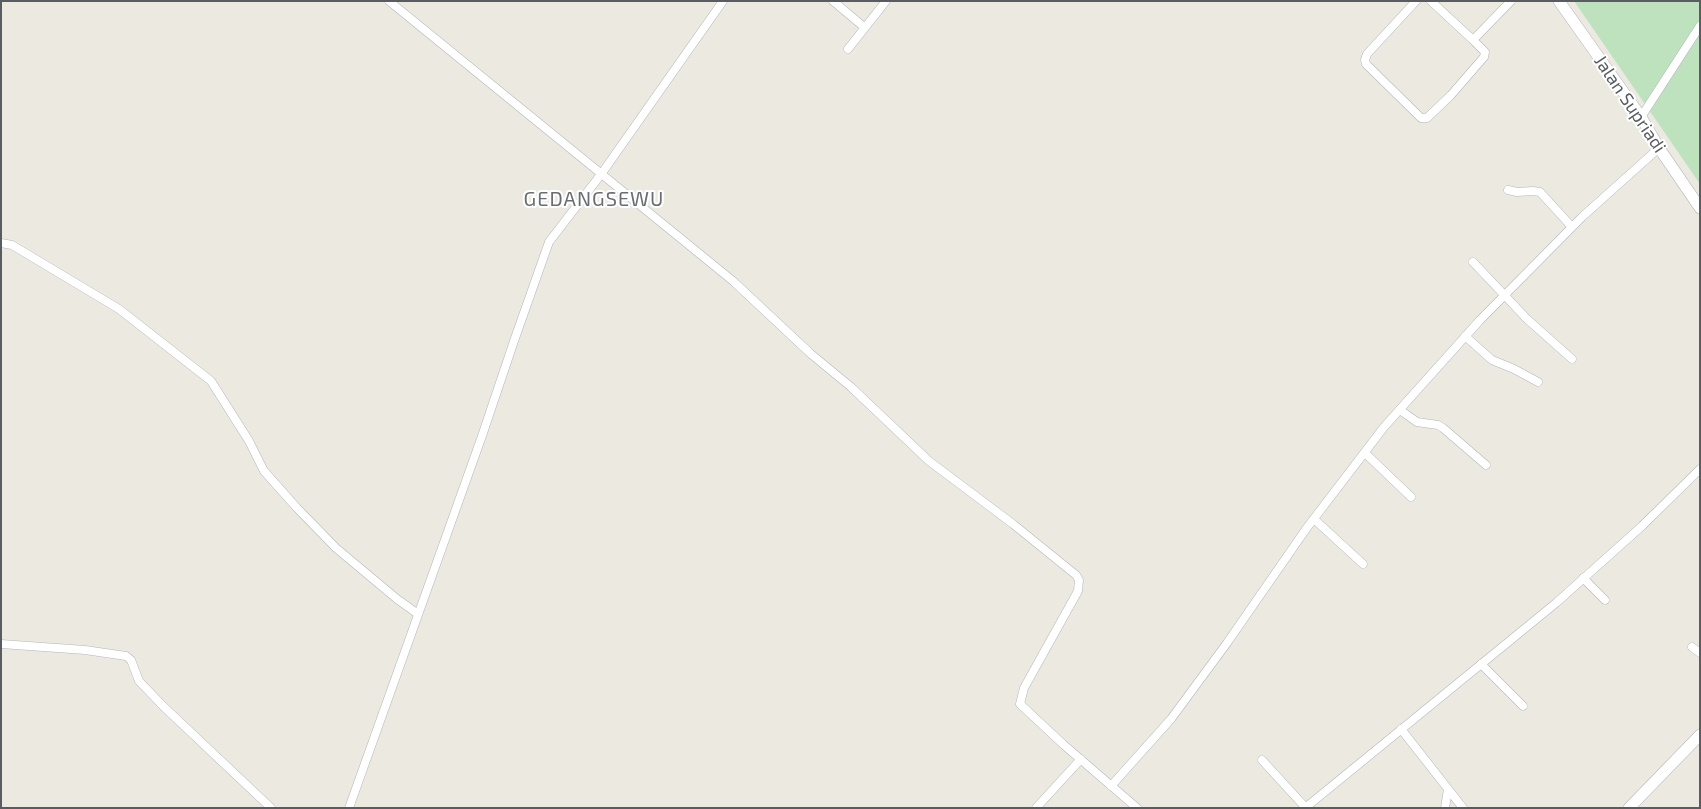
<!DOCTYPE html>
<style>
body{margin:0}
#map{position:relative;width:1701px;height:809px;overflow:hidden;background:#ebe9e0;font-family:"Exo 2",sans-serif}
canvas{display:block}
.frame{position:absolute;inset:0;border:2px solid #595d61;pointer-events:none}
</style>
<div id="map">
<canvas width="1701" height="809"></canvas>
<div class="frame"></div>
</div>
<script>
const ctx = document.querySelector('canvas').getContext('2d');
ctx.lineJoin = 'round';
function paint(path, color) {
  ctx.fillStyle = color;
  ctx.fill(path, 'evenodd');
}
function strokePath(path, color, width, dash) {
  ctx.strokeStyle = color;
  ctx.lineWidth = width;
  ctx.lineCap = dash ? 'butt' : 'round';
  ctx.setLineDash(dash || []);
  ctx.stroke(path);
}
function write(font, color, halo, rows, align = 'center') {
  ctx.font = font + ' "Exo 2",sans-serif';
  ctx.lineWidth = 4;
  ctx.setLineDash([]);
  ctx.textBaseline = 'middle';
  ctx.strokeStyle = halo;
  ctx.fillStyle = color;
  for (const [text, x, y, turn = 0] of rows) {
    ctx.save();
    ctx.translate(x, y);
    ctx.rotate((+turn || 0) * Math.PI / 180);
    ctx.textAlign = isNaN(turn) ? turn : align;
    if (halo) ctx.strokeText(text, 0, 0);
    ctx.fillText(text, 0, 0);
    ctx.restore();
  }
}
paint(new Path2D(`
 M1574,1H1700V184Z`), '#bee2be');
const street = new Path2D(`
 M389,1L733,281L811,354L851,387L929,461L1013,524L1076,575L1079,580L1078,591L1024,688L1020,704L1064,745L1137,808
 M833,1L864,27
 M1416,1L1367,54L1365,60L1366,64L1421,118H1427L1451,95L1484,57L1485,52L1473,40
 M1431,1L1473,40L1511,1
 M848,49L886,1
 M1641,117L1700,26
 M1508,190L1517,192L1533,191L1540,192L1572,227
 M1,243L12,245L119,309L211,381L249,441L264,471L297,508L336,548L397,599L418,614
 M1473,262L1527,319L1572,359
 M1465,336L1492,360L1514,369L1538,382
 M1400,410L1417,422L1438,425L1443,428L1486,465
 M1365,453L1411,497
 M1314,519L1363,564
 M1583,578L1605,600
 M1,644L85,650L126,656L131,660L139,681L163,706L271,808
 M1692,647L1700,653
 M1481,664L1523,706
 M1401,729L1463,808
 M1262,760L1305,807
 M1111,786L1171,719L1227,643L1306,529L1384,427L1480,320L1582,217L1659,148
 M349,808L482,436L514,341L549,242L602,173L723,1
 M1036,808L1081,759
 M1305,808L1556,603L1642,526L1700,469
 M1445,808L1448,789`);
const secondary = new Path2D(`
 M1559,1L1641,117L1659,148L1700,208
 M1629,808L1700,735`);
strokePath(street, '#b3b6bb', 9);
strokePath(secondary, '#b4b7bd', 12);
strokePath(street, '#fff', 8);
strokePath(secondary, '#fff', 11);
write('18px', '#595d61', '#fff', [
 ["Jalan Supriadi",1630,104,56]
]);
ctx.letterSpacing = '1px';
write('20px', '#6a6e73', '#fff', [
 ["GEDANGSEWU",594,199]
]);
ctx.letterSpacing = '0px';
</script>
